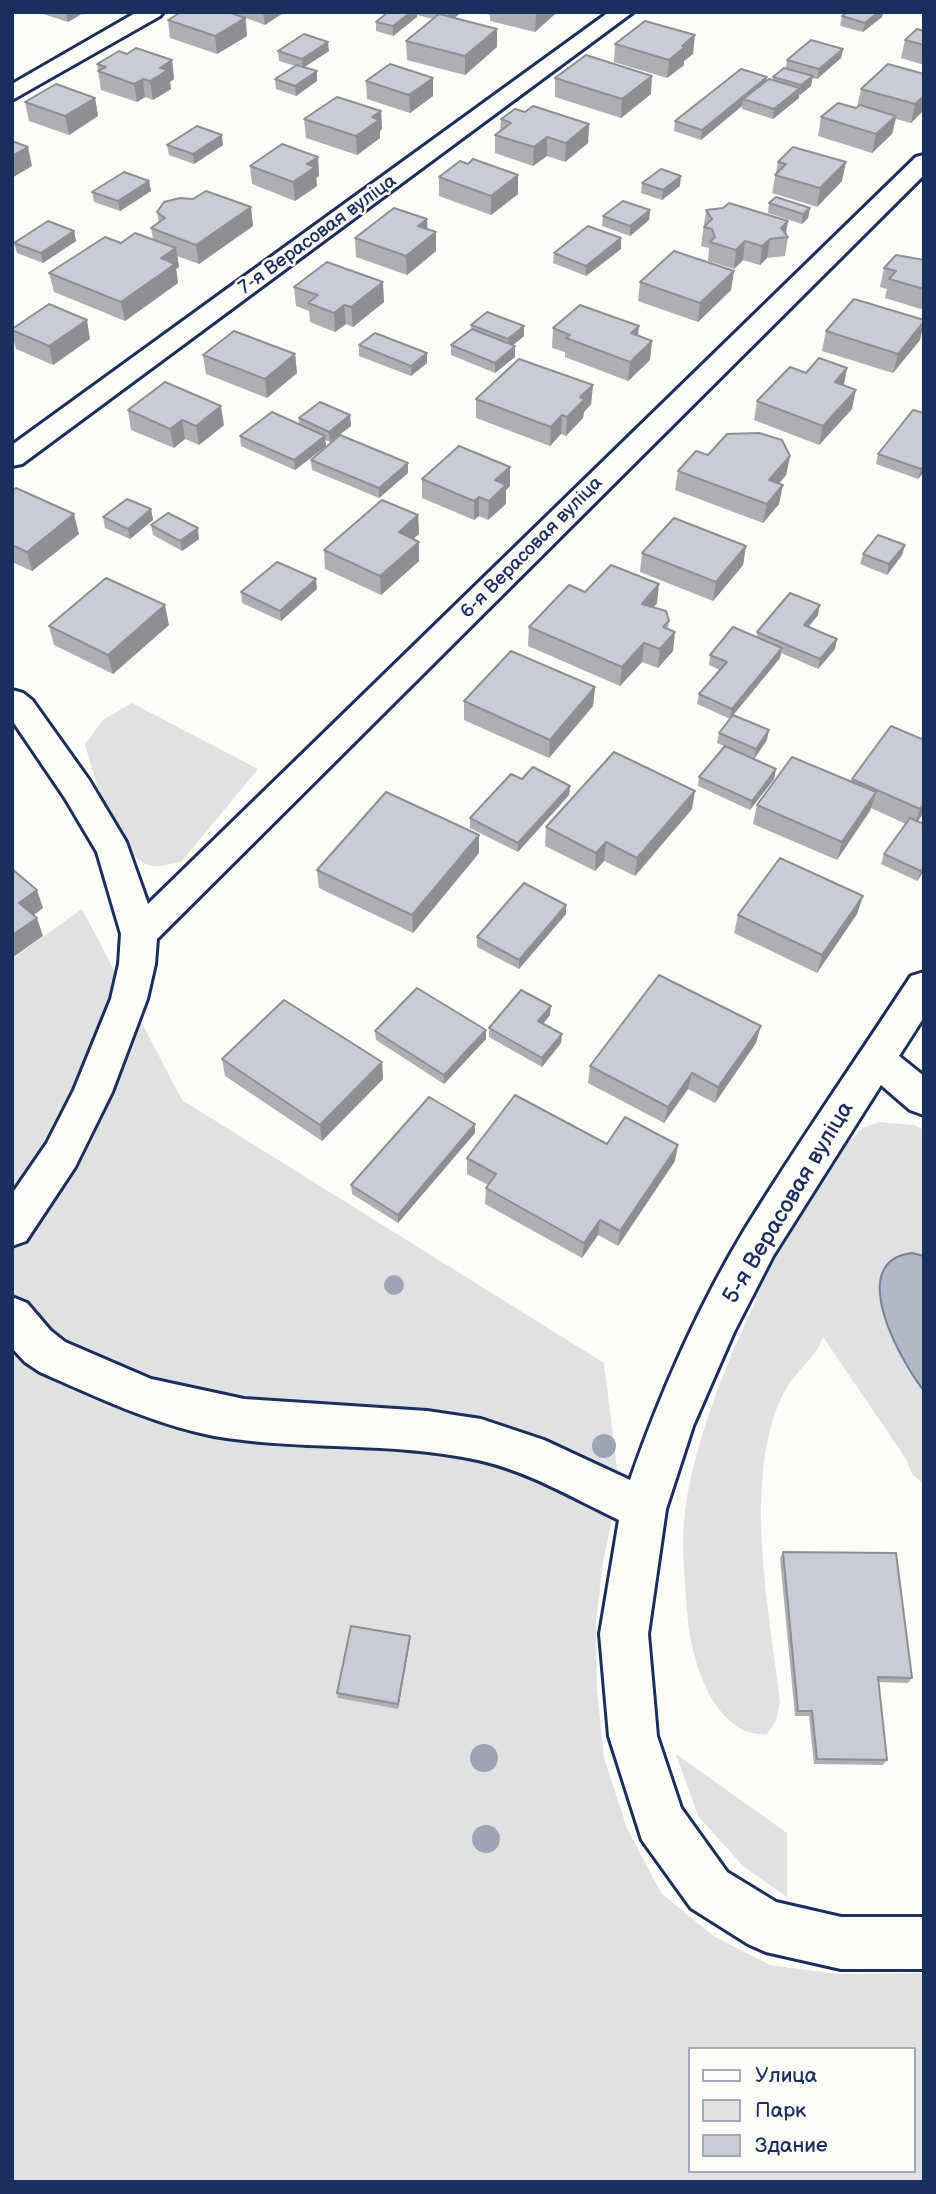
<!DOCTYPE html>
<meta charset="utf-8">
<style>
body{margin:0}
#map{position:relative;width:936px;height:2194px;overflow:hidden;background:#fdfcf7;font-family:"Balsamiq Sans",sans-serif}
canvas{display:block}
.frame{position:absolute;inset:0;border:14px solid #1b2f5e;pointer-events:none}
.legend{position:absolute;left:688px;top:2047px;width:228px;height:126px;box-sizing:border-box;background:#fdfcf7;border:2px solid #a3aaba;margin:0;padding:9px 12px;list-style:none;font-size:21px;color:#1b2f5e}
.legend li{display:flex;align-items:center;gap:14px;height:35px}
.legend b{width:35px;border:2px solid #a3aaba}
</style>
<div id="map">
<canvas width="936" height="2194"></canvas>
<div class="frame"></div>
<ul class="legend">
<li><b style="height:9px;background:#fdfcf7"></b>Улица</li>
<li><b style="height:19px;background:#e0e1e3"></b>Парк</li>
<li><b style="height:19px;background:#c9ccd3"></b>Здание</li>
</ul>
</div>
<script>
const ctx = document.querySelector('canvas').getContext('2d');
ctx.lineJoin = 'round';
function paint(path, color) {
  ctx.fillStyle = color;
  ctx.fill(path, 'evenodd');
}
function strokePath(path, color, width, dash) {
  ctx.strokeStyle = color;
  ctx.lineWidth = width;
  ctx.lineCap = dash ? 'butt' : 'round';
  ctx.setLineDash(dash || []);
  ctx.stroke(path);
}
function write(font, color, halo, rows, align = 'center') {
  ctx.font = font + ' "Balsamiq Sans",sans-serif';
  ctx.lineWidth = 5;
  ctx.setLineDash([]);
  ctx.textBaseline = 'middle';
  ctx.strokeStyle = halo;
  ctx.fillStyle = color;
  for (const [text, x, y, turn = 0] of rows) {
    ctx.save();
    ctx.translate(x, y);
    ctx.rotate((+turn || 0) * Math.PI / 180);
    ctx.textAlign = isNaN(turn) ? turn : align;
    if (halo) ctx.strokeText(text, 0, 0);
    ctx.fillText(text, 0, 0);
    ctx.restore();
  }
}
paint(new Path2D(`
 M132,703L258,769L181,862C173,863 161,867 153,866C118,862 93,774 85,744L104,719Z
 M82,909L182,1100L604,1363L619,1485L603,1562L596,1622L597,1689L604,1758L627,1828L661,1893L715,1937L770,1965L837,1974L924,1973V2182H12V959ZM689,2049H913V2171H689Z
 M880,1122L914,1125L924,1130V1485L912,1474L906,1459L823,1337C818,1354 802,1366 792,1380C784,1390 777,1407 773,1419C747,1506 770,1613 780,1702L776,1721L767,1734C742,1736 725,1720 712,1699C694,1667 688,1633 686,1597C684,1572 682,1546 684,1522C689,1455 727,1359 757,1299L745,1293L774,1259L848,1142L863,1128Z
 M676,1754L787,1833V1897L744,1867L698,1816Z`), '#e0e1e3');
const water = new Path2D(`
 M912,1253L924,1256V1391C901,1362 844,1261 912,1253Z`);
paint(water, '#b3b8c5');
strokePath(water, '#76819c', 2);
const minor = new Path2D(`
 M137,12H163L160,16L12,100V84Z
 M609,12H633L22,464L12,466V445Z
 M924,155V175L157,939L155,964L147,999L112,1092L75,1167L26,1241L12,1246V1194L47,1143L74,1090L111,999L119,964L121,934L97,852L65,798L12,720V690L23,693L32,700L89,780L126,842L148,904L916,157Z
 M924,972V1017L899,1056L924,1076V1115L910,1110L881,1085L773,1256L734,1332L693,1426L666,1509L648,1634L657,1736L681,1808L727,1872L776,1902L841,1917H924V1969H841L766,1952L748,1944L691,1908L642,1840L609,1736L600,1634L619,1520C573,1498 528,1471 478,1460C391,1441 301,1451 214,1436C153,1424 97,1397 40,1372L25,1362L12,1348V1297L27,1303L50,1330L65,1342L151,1379L244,1399L427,1411L481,1419L544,1440L630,1480C660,1394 698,1307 745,1229C798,1143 856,1060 911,976Z`);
strokePath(minor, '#1b2f5e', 6);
paint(minor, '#fdfcf7');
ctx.fillStyle = '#9ca4b5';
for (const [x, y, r] of [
 [394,1285,10],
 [604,1446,12],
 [484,1758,14],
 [486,1839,14]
]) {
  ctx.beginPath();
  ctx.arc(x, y, r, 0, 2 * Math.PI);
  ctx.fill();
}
paint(new Path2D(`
 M37,12H85L68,22Z
 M181,12H283V13L265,25L246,18L247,36L217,54L170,38L168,20Z
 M388,12H462L454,18L497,47L465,75L407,60L406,41L433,19L417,15V17L393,36L376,31V22Z
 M479,12H556L555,14L535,32L490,21V15Z
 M847,12H883L882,17L863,32L840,26L842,16Z
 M924,31V65L901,58L905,40Z
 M615,44L693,54L684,61V65L667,78L614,62Z
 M843,49L841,58L817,79L812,78L811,86L799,95V98L773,119L742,109V106L701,140L674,131L675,121L767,80H773V77L786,68L787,60Z
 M278,51H329L304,67L317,71V81L296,96L276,89L275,79L295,66L279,61Z
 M127,54L172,60L174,79L170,82L171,89L153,100L145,97L137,102L101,90L97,64Z
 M924,74V110L911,123L896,119L892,134L872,153L818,136L821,117L856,108L857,107L861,89Z
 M433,78V96L410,113L367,99L366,81Z
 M555,78L651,94L621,118L555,97Z
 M95,98L98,116L69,135L29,121L25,102Z
 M381,111L382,129L380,131V138L357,155L306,138L304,119Z
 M525,112L589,124L588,143L565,162L547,156L533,166L495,153V135L500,130L501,119Z
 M167,145H223L194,164L169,155Z
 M318,157L319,176L316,178L317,186L295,201L252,184L250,166Z
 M778,162L842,181L817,207L772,193Z
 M468,164L518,175V194L491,215L439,196V177Z
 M149,181L151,191L120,211L94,202L92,192Z
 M642,183L680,186L662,200L641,193Z
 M769,203L810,208L808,218L802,224L768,213Z
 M251,207L253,226L199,264L177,256L179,267L176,269L178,283L125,321L54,292L49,273L121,243L153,239L151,228L159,223L157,212Z
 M650,210L649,220L630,236L602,226L603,216Z
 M706,210L788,221L786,235L788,237L785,256L767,258L760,265L743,260L734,269L708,261L709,248L701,246Z
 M427,229L436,251L407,275L356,257L355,238Z
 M74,231L76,241L43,263L17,253L14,243Z
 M621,238V249L586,276L553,263L554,253Z
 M924,260V310L885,298L887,289L880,287L884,268Z
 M640,282L731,290L698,322L638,301Z
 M294,287L384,302L353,327L346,324L335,332L310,322L309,311L296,306Z
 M924,320L920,340L893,373L822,351L826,331Z
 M471,325L524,336L513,345L515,346V357L495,373L451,355V345L471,330Z
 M553,328L638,336L650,360L628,381L565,357V352L552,348Z
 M12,329L90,339L53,365L16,349L12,334Z
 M359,345L427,363L411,376L359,356Z
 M295,354L297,373L267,398L206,374L203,355Z
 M847,368L844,385L852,409L819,445L754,420L757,401L806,373Z
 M593,385L591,404L584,412L583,418L566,436L561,434L550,446L476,418V399Z
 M128,410L224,425L199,445L185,439L174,448L131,430Z
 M924,413V472L918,479L876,464L878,454Z
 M350,415L351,426L330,442L325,440L326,446L295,470L241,446L240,436L299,425V418Z
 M708,455L790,456L786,475L779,484V504L763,523L675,490L678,471Z
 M311,460L408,463V473L379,498L312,470Z
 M422,479L510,486L506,490V504L488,520L479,516L474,520L422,498Z
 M12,491L79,534L32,571L12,562Z
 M151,509L153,520L130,539L105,528L103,517Z
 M418,515L419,534L413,539L419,561L381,595L325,569L324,550Z
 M151,525L199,539L182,551L153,535Z
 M905,545L902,555L887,575L860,564L863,554Z
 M746,546L743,565L713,601L640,572L642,553Z
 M317,589L281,621L242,603L241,592Z
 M585,592L657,603L653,608L669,621L668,629L673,651L658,668L642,662L620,686L528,646L529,627Z
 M818,615L808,627L835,649L818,669L781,653L780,658L730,719L697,704L699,694L720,670L709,665L710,655L757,637V632Z
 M169,625L113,674L54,645L49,626Z
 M595,687L593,706L549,758L464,720V701Z
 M719,733L767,740L754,759L776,769L774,779L750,810L698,786L699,777L724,746L717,743Z
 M924,740V812L918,821L924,824V871L917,881L881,864L884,854L906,824L871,808L837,860L753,824L757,805L851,782L852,779Z
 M522,779L570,786L569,795L518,852L470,828V818Z
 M692,809L635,876L604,861L595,871L545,846L546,827Z
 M479,835V853L413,933L319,888L317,870Z
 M863,896L857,914L817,973L734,933L738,915Z
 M566,914L519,969L477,947V937Z
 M550,1015L543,1024L561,1043L542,1067L489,1037V1028Z
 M486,1030V1039L444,1084L376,1040L375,1031Z
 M756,1043L715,1103L688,1089L664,1123L588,1083L590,1066Z
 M222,1059L382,1062L383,1079L322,1141L225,1076Z
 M475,1133L398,1223L352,1194L351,1185Z
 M607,1144L675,1161L618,1246L598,1235L582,1258L485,1204L486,1188L488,1185L467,1174V1158Z
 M783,1552L912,1678L908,1683L878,1682L887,1760L883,1765L814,1764L809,1716H795L780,1558Z
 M410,1636V1641L398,1709L338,1698L337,1693Z`), '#adafb5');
paint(new Path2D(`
 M66,12H85L68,22Z
 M263,12H283V13L265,25Z
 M411,12H417V17L393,36V26Z
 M450,12H462L448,23V13Z
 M538,12H556L555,14L535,32L536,14Z
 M878,12H883L882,17L863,32L865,23Z
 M245,18L247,36L217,54L215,36Z
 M497,29V47L465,75V56Z
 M695,35L693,54L684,61V65L667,78L669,60L682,46Z
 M328,42L329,51L303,68L302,59Z
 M843,49L841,58L817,79L819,69Z
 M172,60L174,79L170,82L171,89L153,100L150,81L160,68Z
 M317,71V81L296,96L295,86Z
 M652,76L651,94L621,118L622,99Z
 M813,76L811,86L800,95L801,85Z
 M767,77L766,87L743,99L742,106L701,140L702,130Z
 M433,78V96L410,113L409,95Z
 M143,79L145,97L137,102L134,84Z
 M800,88L799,98L773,119L774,109Z
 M924,96V110L911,123L915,104Z
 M95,98L98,116L69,135L65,116Z
 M381,111L382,129L380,131V138L357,155L356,136L372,117Z
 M896,116L892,134L872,153L876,134Z
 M589,124L588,143L565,162L566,143Z
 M222,135L223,145L194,164L193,154Z
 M547,137V156L533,166L534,147Z
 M28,147L32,166L12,178V156Z
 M318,157L319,176L316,178L317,186L295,201L293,182L307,164Z
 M846,162L842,181L817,207L820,188Z
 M518,175V194L491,215V196Z
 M681,176L680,186L662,200L663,190Z
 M149,181L151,191L120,211L118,201Z
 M251,207L253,226L199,264L196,245Z
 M810,208L808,218L802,224L803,214Z
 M650,210L649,220L630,236V226Z
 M427,219L428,238L418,226Z
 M788,221L785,237L781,228Z
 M74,231L76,241L43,263L41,253Z
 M436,232V251L407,275L406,256Z
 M621,238V249L586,276V266Z
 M770,239L767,258L760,265L762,246Z
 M745,241L743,260L734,269L736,250Z
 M176,248L179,267L176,269L178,283L125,321L121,302L161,258Z
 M734,271L731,290L698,322L700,303Z
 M383,282L384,302L353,327L351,307Z
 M344,305L346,324L335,332L334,313Z
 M87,320L90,339L53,365L49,346Z
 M924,321L920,340L893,373L898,354Z
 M524,326V336L508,349V339Z
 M639,326L637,345L631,333Z
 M652,341L650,360L628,381L630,362Z
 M515,346V357L495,373V363Z
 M427,353V363L411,376V366Z
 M295,354L297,373L267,398L265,379Z
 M847,368L843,388L835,382Z
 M593,385L591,404L584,412L583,418L566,436L567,417L580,397Z
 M856,390L852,409L819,445L823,426Z
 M221,406L224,425L199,445L196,426Z
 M350,415L351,426L330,442L329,432Z
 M562,415L561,434L550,446L551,427Z
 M182,420L185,439L174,448L170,429Z
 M325,436L326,446L295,470L294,460Z
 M790,456L786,475L765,499L769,480Z
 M408,463V473L379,498V488Z
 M924,465V472L918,479L921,469Z
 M510,467V486L506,490V504L488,520L489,501L495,480Z
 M783,485L779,504L763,523L767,504Z
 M479,497V516L474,520V501Z
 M151,509L153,520L130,539L128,529Z
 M74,514L79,534L32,571L27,552Z
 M418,515L419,534L399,552V532Z
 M198,528L199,539L182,551L180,541Z
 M419,542V561L381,595L380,576Z
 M905,545L902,555L887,575L889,564Z
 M746,546L743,565L713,601L716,582Z
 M316,579L317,589L281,621L280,611Z
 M659,584L657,603L640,623L642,604Z
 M165,605L169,625L113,674L108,655Z
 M820,605L818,615L802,635L804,625Z
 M675,632L673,651L658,668L660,649Z
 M837,639L835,649L818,669L820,659Z
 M644,643L642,662L620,686L622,667Z
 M782,648L780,658L730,719L732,709Z
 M595,687L593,706L549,758L550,740Z
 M769,730L767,740L754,759L756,749Z
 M776,769L774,779L750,810L752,801Z
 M570,786L569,795L518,852V843Z
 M695,791L692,809L635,876L637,858Z
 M876,792L870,811L837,860L842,842Z
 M924,803L923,813L914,827L920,809Z
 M479,835V853L413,933L412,915Z
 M606,842L604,861L595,871L596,853Z
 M924,867V871L917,881L921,871Z
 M37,890L43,908L26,921L19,903Z
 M863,896L857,914L817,973L822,955Z
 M566,905V914L519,969V960Z
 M37,918L43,936L12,958V935Z
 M551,1006L550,1015L538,1030V1021Z
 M761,1026L756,1043L715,1103L718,1087Z
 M486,1030V1039L444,1084V1075Z
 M562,1034L561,1043L542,1067V1058Z
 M382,1062L383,1079L322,1141L320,1125Z
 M692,1073L688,1089L664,1123L668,1107Z
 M475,1124V1133L398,1223V1215Z
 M678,1145L675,1161L618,1246L620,1231Z
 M600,1220L598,1235L582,1258L584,1243Z
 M410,1636V1641L398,1709V1704Z`), '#8d8f94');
const building = new Path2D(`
 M181,12H228L245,18L215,36L168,20Z
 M388,12H411L393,26L376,22Z
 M847,12H878L865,23L842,16Z
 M439,14L497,29L465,56L406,41Z
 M645,21L695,35L682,46H686L669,60L615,44Z
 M917,29L924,31V45L905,40Z
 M304,34L328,42L302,59L278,51Z
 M811,40L843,49L819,69L787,60Z
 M136,48L172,60L160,68L168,70L150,81L143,79L134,84L98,71L106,67L97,64L119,51L127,54Z
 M586,55L652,76L622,99L555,78Z
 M390,64L433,78L409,95L366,81Z
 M888,64L924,74V96L915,104L861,89Z
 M297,65L317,71L295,86L275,79Z
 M784,68L813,76L801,85L773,77Z
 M741,69L767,77L702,130L675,121Z
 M769,79L800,88L774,109L743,99Z
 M56,84L95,98L65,116L25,102Z
 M337,97L381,111L372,117L379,120L356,136L304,119Z
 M838,103L856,108L860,105L896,116L876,134L821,117Z
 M533,106L589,124L566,143L547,137L534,147L495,135L511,123L501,119L515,109L525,112Z
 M197,126L222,135L193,154L167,145Z
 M12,141L28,147L12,156Z
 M282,144L318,157L307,164L315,167L293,182L250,166Z
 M793,147L846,162L820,188L775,175L786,164L778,162Z
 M473,159L518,175L491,196L439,177L460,161L468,164Z
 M661,169L681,176L663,190L642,183Z
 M124,172L149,181L118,201L92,192Z
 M206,191L251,207L196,245L151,228L165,218L157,212L164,202L180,198L193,199Z
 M776,197L810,208L803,214L769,203Z
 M623,201L650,210L630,226L603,216Z
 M729,203L788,221L781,228L788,237L770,239L762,246L745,241L736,250L710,242L715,237L712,229L704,227L712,219L706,210L723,208Z
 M394,208L427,219L418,226L436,232L406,256L355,238Z
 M48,221L74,231L41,253L14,243Z
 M588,226L621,238L586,266L554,253Z
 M135,233L176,248L161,258L175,264L121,302L49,273L105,237L121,243Z
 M674,251L734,271L700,303L640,282Z
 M896,255L924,260V289L889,279L896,271L884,268Z
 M327,262L383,282L351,307L344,305L334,313L308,303L318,295L294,287Z
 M854,299L924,320V321L898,354L826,331Z
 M49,304L87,320L49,346L12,330V329Z
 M580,305L639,326L631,333L652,341L630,362L566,338L570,335L553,328Z
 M487,312L524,326L508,339L471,325Z
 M472,329L515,346L495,363L451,345Z
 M234,331L295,354L265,379L203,355Z
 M375,333L427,353L411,366L359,345Z
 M819,358L847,368L835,382L856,390L823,426L757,401L790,367L806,373Z
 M519,359L593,385L580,397L585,399L567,417L562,415L551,427L476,399Z
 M165,382L221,406L196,426L182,420L170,429L128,410Z
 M320,402L350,415L329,432L299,418Z
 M913,410L924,413V465L921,469L878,454Z
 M272,412L325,436L294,460L240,436Z
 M759,433L782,440L790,456L769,480L783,485L767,504L678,471L696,451L708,455L727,434Z
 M340,435L408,463L379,488L311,460Z
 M459,446L510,467L495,480L506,485L489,501L479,497L474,501L422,479Z
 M16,488L74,514L27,552L12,545V491Z
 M127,499L151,509L128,529L103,517Z
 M382,500L418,515L399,532L419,542L380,576L324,550Z
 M168,513L198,528L180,541L151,525Z
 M674,518L746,546L716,582L642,553Z
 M878,535L905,545L889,564L863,554Z
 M277,562L316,579L280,611L241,592Z
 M611,565L659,584L642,604L666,611L669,621L663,627L675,632L660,649L644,643L622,667L529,627L569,585L585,592Z
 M106,578L165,605L108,655L49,626Z
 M790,593L820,605L804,625L837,639L820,659L757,632Z
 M733,627L782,648L732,709L699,694L727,662L710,655Z
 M511,651L595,687L550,740L464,701Z
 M733,715L769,730L756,749L719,733Z
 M891,726L924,740V803L920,809L852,779Z
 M725,746L776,769L752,801L699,777Z
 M614,752L695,791L637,858L606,842L596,853L546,827Z
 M792,757L876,792L842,842L757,805Z
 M533,767L570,786L518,843L470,818L511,774L522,779Z
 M386,792L479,835L412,915L317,870Z
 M910,818L924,824V867L921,871L884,854Z
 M780,858L863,896L822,955L738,915Z
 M12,869L37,890L19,903L37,918L12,935Z
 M524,883L566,905L519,960L477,937Z
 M659,975L761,1026L718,1087L692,1073L668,1107L590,1066Z
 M417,988L486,1030L444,1075L375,1031Z
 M521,990L551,1006L538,1021L562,1034L542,1058L489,1028Z
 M284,1000L382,1062L320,1125L222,1059Z
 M515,1095L607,1144L625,1117L678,1145L620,1231L600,1220L584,1243L486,1188L496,1174L467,1158Z
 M429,1097L475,1124L398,1215L351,1185Z
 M783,1552L896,1553L912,1678L878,1677L887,1760L817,1759L812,1711H798Z
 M351,1626L410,1636L398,1704L337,1693Z`);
paint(building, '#c9ccd3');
strokePath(building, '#8d8f94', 2);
write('19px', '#1b2f5e', '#fdfcf7', [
 ["7-я Верасовая вуліца",318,235,-36],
 ["6-я Верасовая вуліца",532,548,-45]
]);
write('23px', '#1b2f5e', '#fdfcf7', [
 ["5-я Верасовая вуліца",789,1203,-59]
]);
</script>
